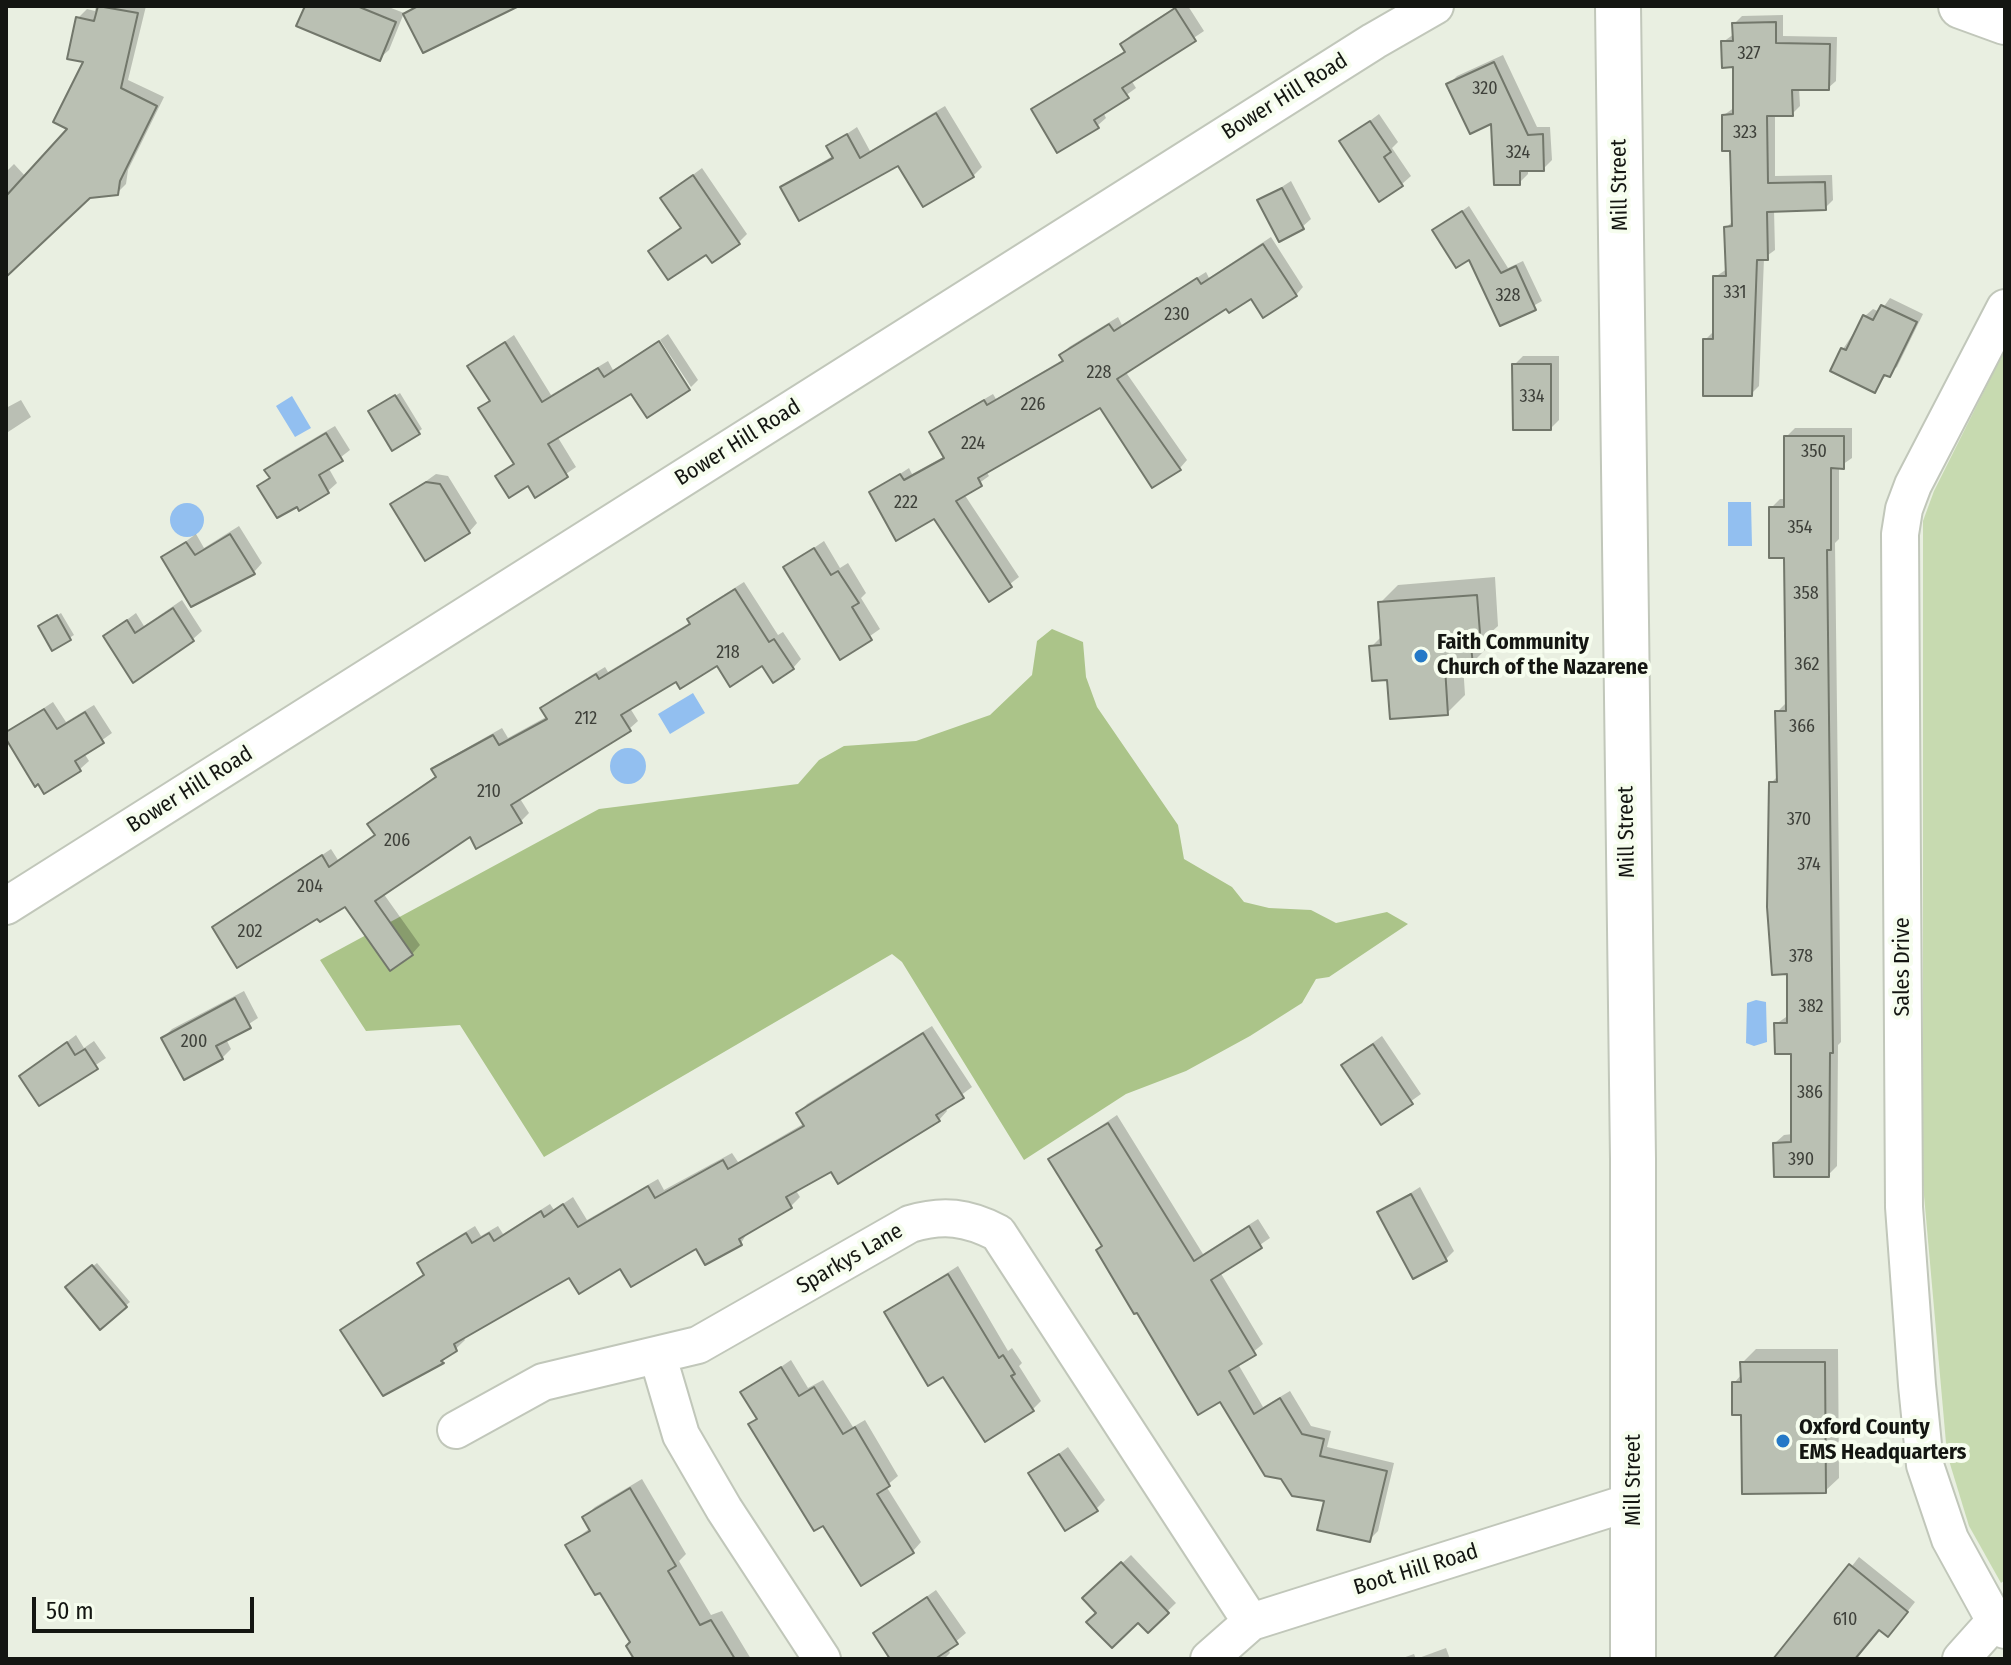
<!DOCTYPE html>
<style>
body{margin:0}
#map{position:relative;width:2011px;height:1665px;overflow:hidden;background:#e9efe1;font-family:"Fira Sans Condensed",sans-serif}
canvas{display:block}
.frame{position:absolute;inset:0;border:8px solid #141612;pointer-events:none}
.scale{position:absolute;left:32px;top:1597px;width:222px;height:36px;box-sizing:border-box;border:4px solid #141612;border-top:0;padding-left:10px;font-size:24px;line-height:28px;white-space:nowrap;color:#141612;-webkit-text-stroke:6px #f6fdee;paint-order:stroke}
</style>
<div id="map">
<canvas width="2011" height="1665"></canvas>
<div class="frame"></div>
<div class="scale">50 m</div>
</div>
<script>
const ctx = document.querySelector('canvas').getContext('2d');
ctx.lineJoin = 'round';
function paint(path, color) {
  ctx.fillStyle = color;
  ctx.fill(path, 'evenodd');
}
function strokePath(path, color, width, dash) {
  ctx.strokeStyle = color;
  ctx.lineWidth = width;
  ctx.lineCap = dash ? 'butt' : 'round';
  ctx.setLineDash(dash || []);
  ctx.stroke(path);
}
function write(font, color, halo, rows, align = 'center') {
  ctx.font = font + ' "Fira Sans Condensed",sans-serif';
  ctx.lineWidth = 8;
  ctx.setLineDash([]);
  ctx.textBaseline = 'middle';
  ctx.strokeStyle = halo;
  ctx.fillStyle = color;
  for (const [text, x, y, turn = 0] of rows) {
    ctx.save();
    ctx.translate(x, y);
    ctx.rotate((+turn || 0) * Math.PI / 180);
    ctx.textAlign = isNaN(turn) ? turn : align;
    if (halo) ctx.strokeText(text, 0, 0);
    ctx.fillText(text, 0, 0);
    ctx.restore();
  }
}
paint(new Path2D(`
 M2005,349V1580L2001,1583L1969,1526L1947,1454L1923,1184V521L1934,491Z`), '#c7dab0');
paint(new Path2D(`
 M1052,629L1083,642L1086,677L1097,707L1178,825L1184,859L1232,887L1244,902L1269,908L1311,910L1336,923L1387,912L1408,924L1329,977L1316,979L1302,1003L1250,1036L1186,1071L1126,1094L1024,1160L902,962L892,954L544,1157L460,1025L366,1031L320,960L599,809L798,784L819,760L844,746L916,741L990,715L1032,675L1037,641Z`), '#abc489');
paint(new Path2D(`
 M292,396L311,428L295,437L276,406Z
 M1728,502H1751L1752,546H1728Z
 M170 520a17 17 0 1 1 34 0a17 17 0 1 1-34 0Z
 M693,693L705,713L670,734L658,714Z
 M610 766a18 18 0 1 1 36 0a18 18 0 1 1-36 0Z
 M1756,1000L1766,1002L1767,1042L1754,1046L1746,1043L1747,1003Z`), '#92bff0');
paint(new Path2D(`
 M96,6H146L128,80L164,97L128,170L126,184L117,193L90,196L6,276V172L14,164L26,177L70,128L86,61L78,18L87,9L95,11Z
 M307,6H386L404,13L389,50L380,58Z
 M1177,6H1188L1204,31L1131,80L1136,88L1103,112L1106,118L1097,126L1033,109L1126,50L1123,44L1131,35Z
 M1783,15V36L1837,37L1836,81L1828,88H1799L1800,106L1792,114H1775V176L1832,175L1833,200L1825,208L1774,210L1775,250L1764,258L1759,386L1751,394L1705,340L1713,332L1715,277L1727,269L1726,228L1734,220L1732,149L1724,115L1735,107V65L1723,42L1734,34V24L1742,16Z
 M1503,55L1537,127H1550L1552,160L1543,169H1528V174L1519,183L1493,121L1448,85L1457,76Z
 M945,106L982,167L973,176L899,163L782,188L834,155L829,146L857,127L870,151Z
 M1379,114L1398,142L1392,148L1411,176L1402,184L1342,142Z
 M702,168L747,234L738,243L651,251L682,227L662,198Z
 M1291,181L1311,219L1302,227L1260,201Z
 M1469,206L1508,268L1523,261L1542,301L1501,324L1470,257L1435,230Z
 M1271,237L1303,287L1296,295L1252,296L1227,306L1125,371L1187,460L1180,468L1153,485L1101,406L986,471L989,476L964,494L1019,577L989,600L935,517L871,493L909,468L912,474L945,456L932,433L940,425L993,394L996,399L1064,359L1062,355L1069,347L1118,317L1122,325L1206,272L1209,278Z
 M1890,298L1923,314L1897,367L1887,374L1874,391L1843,349L1865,316L1873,309L1880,312Z
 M668,334L698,380L691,387L660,340Z
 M514,335L551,395L608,361L613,370L657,342L688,389L632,391L557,436L576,467L536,495L529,483L497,476L515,462L481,408L490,399L470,366Z
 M1523,356H1559V420L1551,428L1514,365Z
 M400,393L422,429L418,432L374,408Z
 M21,400L31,417L8,432L6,408Z
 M335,426L350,450L328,467L337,483L328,491L300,508L259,486L271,476L267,470L276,461Z
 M1795,428H1852V458L1839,467V539L1835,543L1841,1042L1838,1045L1837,1166L1828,1175L1775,1143L1784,1135L1793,1134V1051L1776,1024L1789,1015V972L1771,783L1779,775L1777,712L1786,703V556L1771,508L1780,499H1786V437Z
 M436,474L448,476L477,523L469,532L393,505Z
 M239,526L262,563L254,572L164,557L196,534L204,548Z
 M824,541L840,568L848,563L866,593L861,598L880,629L840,657L786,567Z
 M1495,577L1498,626L1489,634L1490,645L1472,663L1463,664L1465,695L1447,713L1389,678L1371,647L1382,636L1380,603L1398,585Z
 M744,582L778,635L783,632L801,659L793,668L718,663L676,679L630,708L638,721L629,729L519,797L529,813L520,822L470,834L383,893L420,945L412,954L345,904L318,916L214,928L331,849L338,860L376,834L369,824L437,775L434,770L442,762L502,728L508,738L548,716L543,708L551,700L605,667L608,672L691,622L698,611Z
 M182,600L202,631L193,639L105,636L136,613L144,626Z
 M61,613L74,635L53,648L40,626Z
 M53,702L66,722L94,705L112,733L84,753L89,761L80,769L44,791L6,733Z
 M244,991L258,1018L226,1039L231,1049L222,1058L163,1038L172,1029Z
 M932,1026L972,1087L945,1107L947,1111L939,1120L795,1189L800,1197L791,1206L748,1232L741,1243L697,1246L569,1275L463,1337L465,1340L443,1361L384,1393L342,1330L425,1273L419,1263L428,1255L475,1226L481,1236L498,1226L503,1234L550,1204L554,1210L573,1197L587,1220L658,1179L664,1190L732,1153L738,1162L805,1123L799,1113L807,1104Z
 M76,1035L84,1048L94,1041L106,1058L40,1103L22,1076Z
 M1382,1036L1421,1094L1382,1122L1343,1065Z
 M1117,1115L1203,1254L1258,1219L1270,1238L1220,1272L1263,1344L1238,1364L1263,1407L1290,1391L1311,1426L1331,1431L1327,1447L1394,1463L1378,1531L1369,1540L1221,1399L1199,1413L1098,1250L1104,1245L1051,1160Z
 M1420,1187L1454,1251L1446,1259L1379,1213Z
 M97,1263L130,1302L100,1327L71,1284Z
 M958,1266L1008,1351L1012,1348L1022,1363L1019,1366L1041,1401L1032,1410L944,1374L886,1312Z
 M1756,1349H1838L1839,1478L1825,1491L1734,1383L1742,1374V1363Z
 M791,1360L808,1388L823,1380L853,1427L865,1420L898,1476L886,1486L921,1542L913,1551L824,1523L750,1424L758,1417L743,1393Z
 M1068,1447L1105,1500L1096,1509L1031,1474Z
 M642,1479L686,1554L679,1561L711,1615L722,1611L751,1659H636L632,1643L568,1545L590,1528L584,1517L595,1507Z
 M1131,1555L1176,1603L1148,1630L1138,1620L1099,1612L1085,1598Z
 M1859,1557L1915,1602L1896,1626L1880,1628L1855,1659H1780Z
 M936,1590L966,1633L948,1648L950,1653L944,1659H905L875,1633Z
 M1446,1648L1450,1659H1400L1414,1654L1416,1659Z`), '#0003');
const building = new Path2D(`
 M98,6L138,13L121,88L157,106L120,181L118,195L90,198L6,277V196L67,129L53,122L83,62L67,59L76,17L94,21Z
 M305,6H357L396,22L380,61L296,26Z
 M418,6H519L423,53L403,14Z
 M1175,8L1196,41L1122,88L1129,98L1094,120L1099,128L1057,153L1031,109L1125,52L1120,44Z
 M1776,22V43L1830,44L1829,90H1792L1793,116H1767L1768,183L1825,182L1826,210L1767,212L1768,260H1757L1752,396H1703V339H1713V276H1726L1724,227L1732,226L1730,151H1722V115L1733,114V67L1722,68L1721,41H1733L1732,23Z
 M1494,62L1528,135L1543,134L1544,171H1520V185H1494L1491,124L1470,134L1446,84Z
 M936,113L974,177L923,207L898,166L799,221L780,187L833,158L826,146L847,134L860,158Z
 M1370,121L1391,152L1384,157L1403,186L1379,202L1339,141Z
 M693,175L740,244L712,263L706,255L668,280L648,251L681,228L660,198Z
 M1282,188L1304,229L1279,242L1257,200Z
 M1462,211L1501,273L1516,266L1536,310L1500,326L1469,260L1456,268L1432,230Z
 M1263,244L1297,296L1263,318L1251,299L1229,313L1226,309L1117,379L1181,470L1152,488L1100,408L978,478L982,486L956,501L1012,587L989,602L934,519L896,541L869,492L900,474L904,480L944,458L929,432L984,400L987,405L1063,361L1059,355L1109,324L1114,331L1197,278L1201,284Z
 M1881,305L1917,322L1890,377L1884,375L1875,393L1830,371L1841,348L1846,350L1863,315L1873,320Z
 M659,341L690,390L647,418L631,394L548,444L568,477L535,498L528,486L509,498L495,476L514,464L478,408L490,401L467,366L505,342L542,402L598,368L604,377Z
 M1512,364H1551V430H1513Z
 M395,395L420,434L392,451L368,411Z
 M326,433L343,461L319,475L329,493L299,511L297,507L277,518L257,486L270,478L264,470Z
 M1784,436H1844V469L1831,468V550H1827L1833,1053H1830L1829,1177H1774L1773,1143L1791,1142V1054H1775L1774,1023H1787V974L1772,975L1767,907L1769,782H1777L1775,711H1786L1784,558H1769V507H1784Z
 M426,482L440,484L470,533L425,561L390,504Z
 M230,534L255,574L191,607L161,557L186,542L195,555Z
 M814,548L831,575L838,571L859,603L852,607L872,640L840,660L783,567Z
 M735,589L769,642L774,639L794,669L773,683L762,666L730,687L717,666L680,689L676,682L621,715L631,731L511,805L522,823L476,849L470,837L375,901L413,955L390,971L345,907L320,922L317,919L237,968L212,927L322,855L329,867L375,835L367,824L436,777L431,769L493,735L499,745L547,719L540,708L596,674L599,679L690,624L687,619Z
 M1477,595L1481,646H1471L1473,665L1445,667L1448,715L1390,719L1387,680L1372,681L1369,646L1381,645L1378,602Z
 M173,608L194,641L133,683L103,636L127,620L135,633Z
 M57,615L71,640L52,651L38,626Z
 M44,709L57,729L85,712L104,743L75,761L81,771L44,794L38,784L35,787L6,739V732Z
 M235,998L251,1028L216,1046L223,1059L184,1080L161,1038Z
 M923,1033L964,1098L936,1115L940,1121L838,1184L831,1172L786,1197L792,1208L739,1239L742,1245L705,1265L696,1249L631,1287L620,1269L579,1294L569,1278L454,1344L457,1351L441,1361L444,1363L383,1396L340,1330L424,1275L417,1263L466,1233L472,1243L489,1233L494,1241L541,1211L544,1217L563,1204L578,1227L648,1186L655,1198L723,1160L728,1169L804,1126L796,1113Z
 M67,1042L75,1055L85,1049L98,1069L39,1106L19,1076Z
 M1373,1044L1413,1104L1381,1125L1341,1065Z
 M1108,1123L1194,1261L1249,1226L1262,1248L1211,1280L1256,1355L1229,1371L1254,1414L1280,1398L1302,1434L1324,1439L1320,1456L1387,1471L1370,1542L1317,1530L1324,1501L1292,1496L1281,1479L1265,1476L1220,1402L1198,1415L1137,1313L1134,1314L1096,1250L1102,1246L1048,1159Z
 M1411,1194L1447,1261L1413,1279L1377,1212Z
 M92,1265L127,1307L100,1330L65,1287Z
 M948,1274L999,1358L1003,1355L1015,1374L1011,1376L1034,1411L985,1442L943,1377L928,1386L884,1312Z
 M1740,1362H1825L1826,1493L1742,1494L1741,1415H1732V1382H1741Z
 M781,1367L799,1396L814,1387L843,1434L855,1427L890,1486L877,1494L914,1553L861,1586L823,1526L814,1531L748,1424L757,1419L740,1392Z
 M1059,1454L1098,1511L1065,1531L1028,1473Z
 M630,1488L676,1566L668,1571L700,1625L711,1620L735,1659H634L626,1646L630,1642L600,1593L595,1595L565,1545L590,1531L582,1517Z
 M1121,1562L1169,1613L1148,1633L1138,1623L1112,1648L1086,1622L1096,1613L1082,1598Z
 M1849,1564L1908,1612L1888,1637L1879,1630L1855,1659H1773Z
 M927,1597L958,1644L935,1659H890L873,1633Z`);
paint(building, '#bac0b3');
strokePath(building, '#72776b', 2);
const minor = new Path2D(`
 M2005,308L1913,485L1904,509L1900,534L1904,1207L1917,1385L1925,1465L1950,1539L1995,1621L2005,1630
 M6,906L1374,41L1435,6
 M658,1357L681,1435L724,1509L822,1659
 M456,1430L543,1382L698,1345L910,1224C943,1214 967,1217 998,1233L1251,1622
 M1209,1659L1251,1622L1634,1501
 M1961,1659L1995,1621`);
const major = new Path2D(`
 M1618,6L1633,1159V1659
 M1961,6L2005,22`);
strokePath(minor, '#c1c7ba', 40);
strokePath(major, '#c1c7ba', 48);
strokePath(minor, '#fff', 36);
strokePath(major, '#fff', 44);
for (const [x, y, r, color] of [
 [1421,656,8,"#2479c7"],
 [1783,1441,8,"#2479c7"]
]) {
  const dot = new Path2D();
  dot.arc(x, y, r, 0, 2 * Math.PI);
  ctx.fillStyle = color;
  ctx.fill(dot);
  strokePath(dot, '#f6fdee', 3);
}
write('18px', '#3e403a', null, [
 ["327",1749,54],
 ["320",1485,89],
 ["323",1745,133],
 ["324",1518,153],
 ["331",1735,293],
 ["328",1508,296],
 ["230",1177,315],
 ["228",1099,373],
 ["334",1532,397],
 ["226",1033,405],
 ["224",973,444],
 ["350",1814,452],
 ["222",906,503],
 ["354",1800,528],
 ["358",1806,594],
 ["218",728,653],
 ["362",1807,665],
 ["212",586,719],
 ["366",1802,727],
 ["210",489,792],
 ["370",1799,820],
 ["206",397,841],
 ["374",1809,865],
 ["204",310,887],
 ["202",250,932],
 ["378",1801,957],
 ["382",1811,1007],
 ["200",194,1042],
 ["386",1810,1093],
 ["390",1801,1160],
 ["610",1845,1620]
]);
write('22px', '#141612', '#f6fdee', [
 ["Bower Hill Road",1285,97,-32],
 ["Mill Street",1620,185,-91],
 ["Bower Hill Road",738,443,-32],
 ["Bower Hill Road",190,790,-32],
 ["Mill Street",1627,832,-91],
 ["Sales Drive",1903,967,-90],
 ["Sparkys Lane",850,1259,-30],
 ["Mill Street",1634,1480,-90],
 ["Boot Hill Road",1416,1570,-17]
]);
write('bold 22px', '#141612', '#f6fdee', [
 ["Faith Community",1437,643],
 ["Church of the Nazarene",1437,668],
 ["Oxford County",1799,1428],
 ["EMS Headquarters",1799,1453]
], 'left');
</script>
